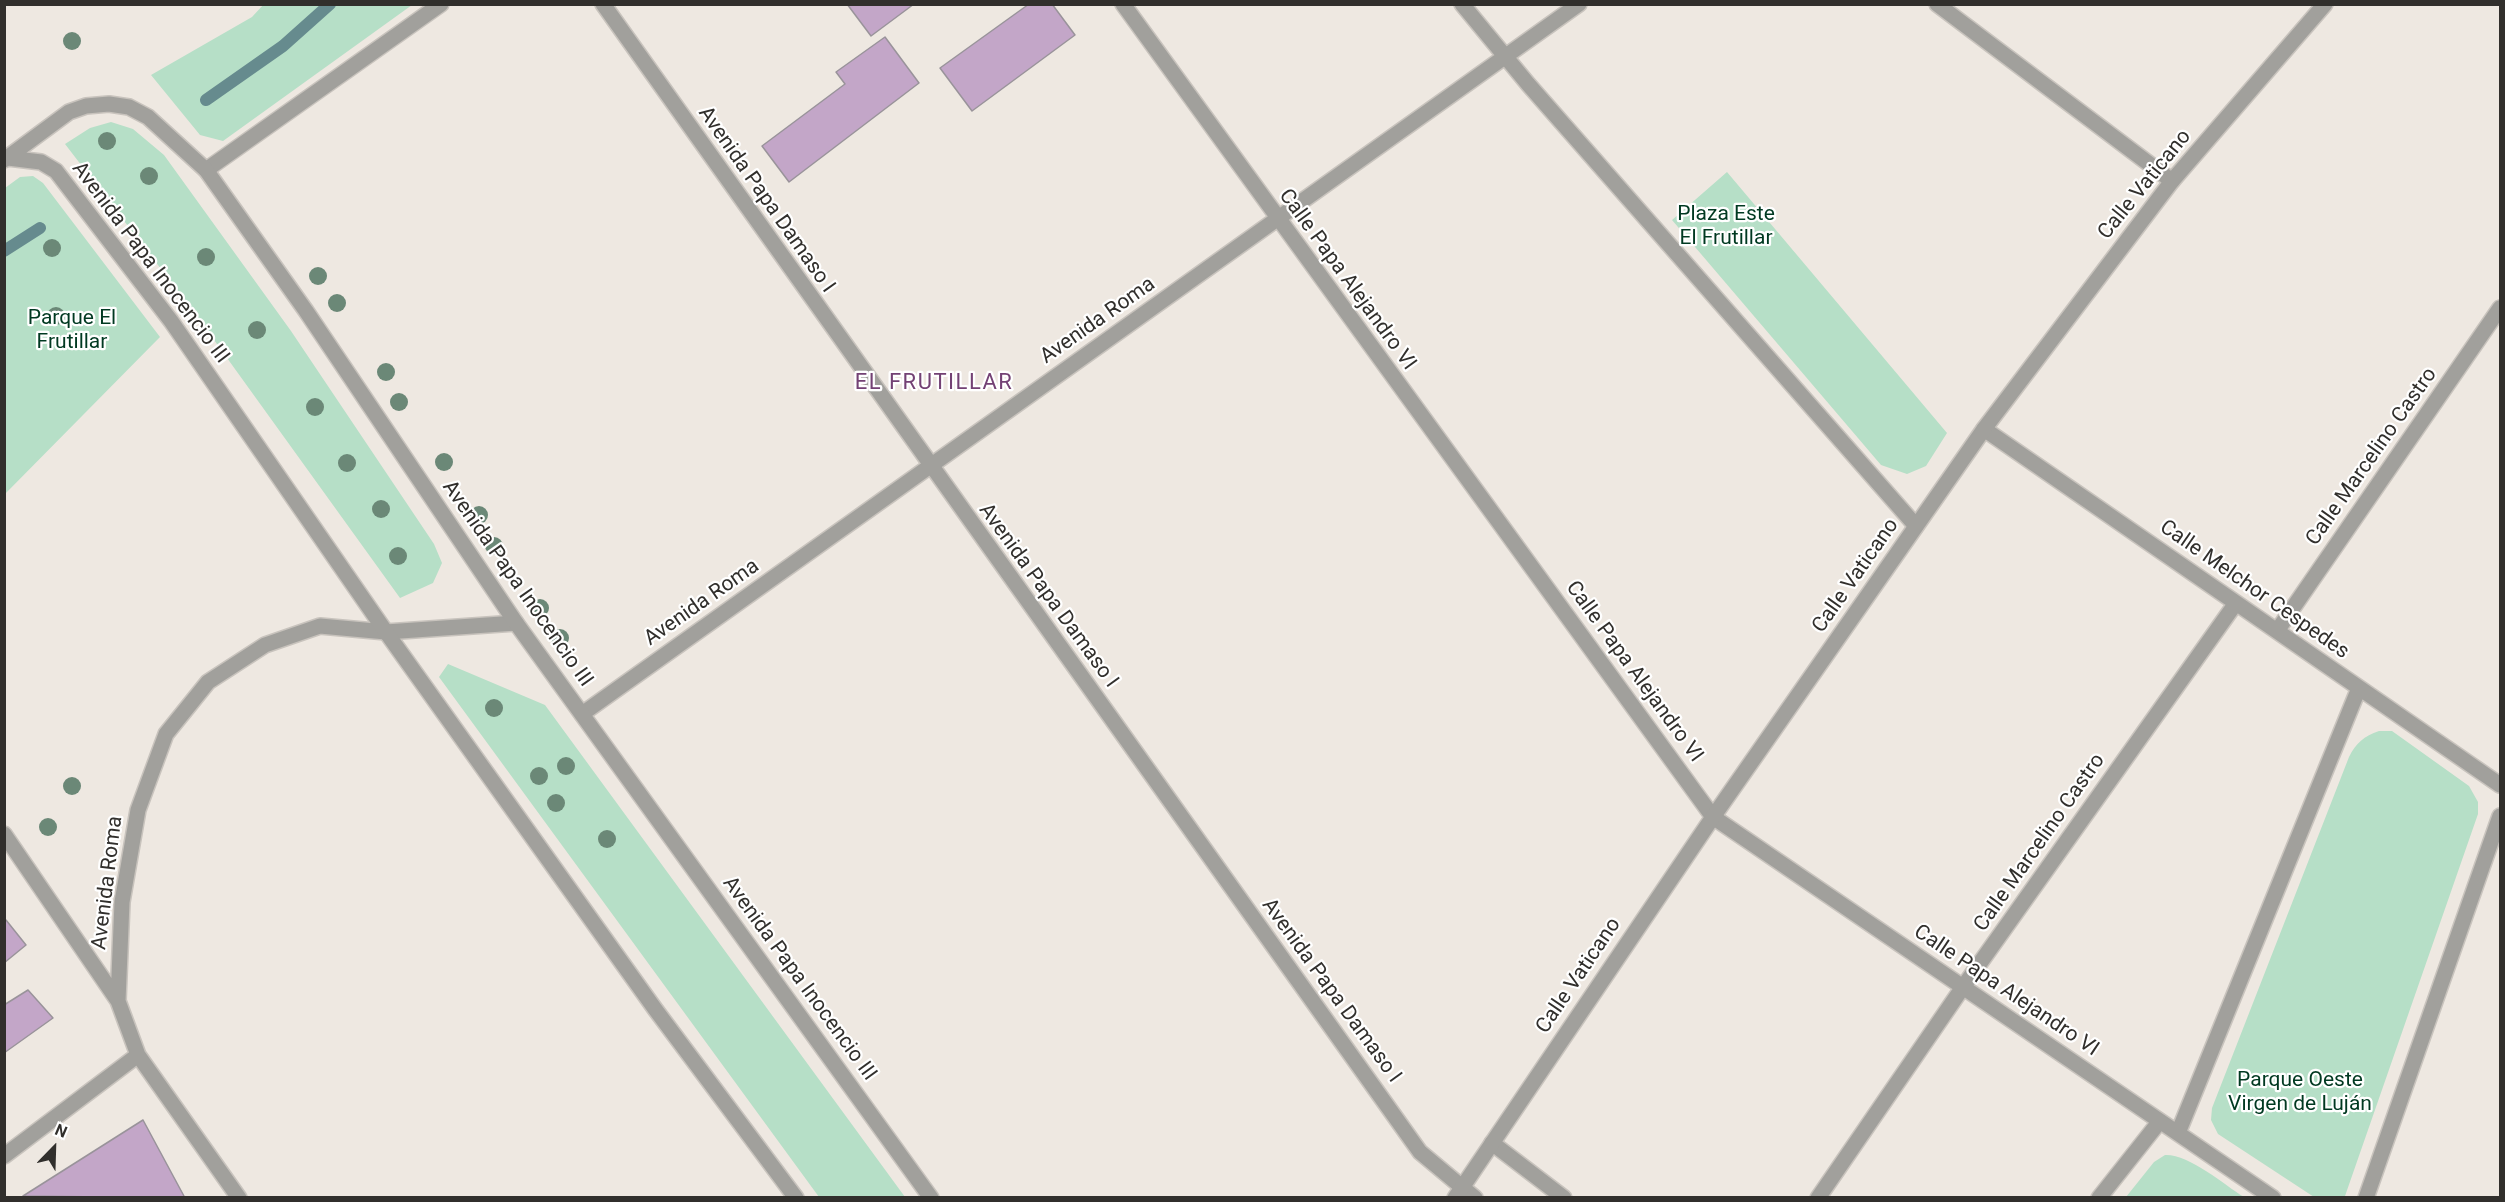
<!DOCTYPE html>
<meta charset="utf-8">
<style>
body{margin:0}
#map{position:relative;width:2505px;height:1202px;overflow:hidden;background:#eee8e1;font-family:Roboto,sans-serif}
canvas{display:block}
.frame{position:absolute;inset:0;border:6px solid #312f2c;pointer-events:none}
.north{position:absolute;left:24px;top:1118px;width:60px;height:60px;-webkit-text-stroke:4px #fff;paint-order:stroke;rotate:23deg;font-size:16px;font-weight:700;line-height:24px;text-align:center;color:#312f2c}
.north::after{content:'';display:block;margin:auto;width:21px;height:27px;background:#312f2c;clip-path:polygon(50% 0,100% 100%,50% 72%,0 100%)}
</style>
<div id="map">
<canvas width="2505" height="1202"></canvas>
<div class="frame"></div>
<div class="north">N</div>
</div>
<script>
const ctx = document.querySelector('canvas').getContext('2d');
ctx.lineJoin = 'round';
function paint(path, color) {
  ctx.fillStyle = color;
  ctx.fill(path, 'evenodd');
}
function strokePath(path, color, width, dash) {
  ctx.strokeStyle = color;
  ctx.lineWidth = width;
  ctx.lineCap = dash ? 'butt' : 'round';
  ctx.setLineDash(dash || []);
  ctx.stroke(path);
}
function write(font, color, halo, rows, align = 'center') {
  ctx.font = font + ' Roboto,sans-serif';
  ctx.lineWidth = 4.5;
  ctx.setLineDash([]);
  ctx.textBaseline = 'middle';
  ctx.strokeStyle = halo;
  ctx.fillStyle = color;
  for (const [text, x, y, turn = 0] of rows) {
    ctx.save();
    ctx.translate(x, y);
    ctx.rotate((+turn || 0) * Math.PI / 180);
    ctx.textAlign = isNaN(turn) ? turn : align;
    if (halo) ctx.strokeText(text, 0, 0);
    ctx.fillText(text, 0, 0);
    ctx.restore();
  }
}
paint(new Path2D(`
 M264,4H412V5L223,141L200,135L151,75L252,17Z
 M111,122L133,129L164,155L291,331L434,544L442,563L433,583L400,598L191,308L65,144L90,128Z
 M1727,172L1947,433L1926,466L1907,474L1881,465L1672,220Z
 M33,176L43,183L160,337L5,494V188L20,177Z
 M448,664L545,705L905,1197H819L439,677Z
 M2379,731H2392L2469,786L2478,802V814L2345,1196L2314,1197L2218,1134L2211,1120L2212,1108L2349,757C2356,743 2364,736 2379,731Z
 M2165,1155C2189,1154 2223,1184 2244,1197H2126L2154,1162Z`), '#b6dfc7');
strokePath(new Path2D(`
 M206,100L283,46L330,4
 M4,251L40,228`), '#668b8e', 12);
const building = new Path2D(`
 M847,4H914L871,36Z
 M1029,4H1052L1075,35L972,111L940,68Z
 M885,37L919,83L789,182L762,146L845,84L836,72Z
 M6,920L26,945L4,963V921Z
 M28,990L53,1018L4,1053V1005Z
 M143,1120L185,1198L23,1196Z`);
paint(building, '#c3a6c8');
strokePath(building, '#99939a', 1.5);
const minor = new Path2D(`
 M603,4L1420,1152L1475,1198
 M1123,4L1713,817L2273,1198
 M1462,4L1528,84L1916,526
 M1937,4L2172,181
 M206,170L441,4
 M1984,429L2500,785
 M2277,631L2500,308
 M582,714L1579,4
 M4,834L118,1001L138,1055L239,1198
 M118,1001L122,902L138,810L166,734L208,682L265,645L320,626L386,632L516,623
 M2178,1133L2359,688
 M1492,1143L1564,1198
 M4,1156L138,1055
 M1818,1198L1963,987L2236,603
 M2099,1198L2160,1121
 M2366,1198L2500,816`);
const tertiary = new Path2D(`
 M8,158L41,162L56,171L171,321L386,632L655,1009L796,1198
 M4,160L69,112L86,106L109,104L129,107L148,117L206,170L306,311L516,623L931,1198
 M1455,1198L1713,817L1984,429L2172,181L2325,4`);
strokePath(minor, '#c8c3bd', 18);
strokePath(tertiary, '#c8c3bd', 18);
strokePath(minor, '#a1a09c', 15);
strokePath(tertiary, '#a1a09c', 15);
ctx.fillStyle = '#6b8877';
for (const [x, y] of [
 [72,41],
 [107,141],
 [149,176],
 [52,248],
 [206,257],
 [318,276],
 [337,303],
 [56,316],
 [257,330],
 [386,372],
 [399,402],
 [315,407],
 [444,462],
 [347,463],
 [381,509],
 [479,515],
 [494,546],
 [398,556],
 [540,608],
 [560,638],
 [494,708],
 [566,766],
 [539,776],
 [72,786],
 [556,803],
 [48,827],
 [607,839]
]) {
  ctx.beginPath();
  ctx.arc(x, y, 9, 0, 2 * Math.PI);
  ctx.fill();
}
write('21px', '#312f2c', '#fff', [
 ["Calle Vaticano",2145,185,-51],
 ["Avenida Papa Damaso I",766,200,55],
 ["Avenida Papa Inocencio III",150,263,53],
 ["Calle Papa Alejandro VI",1347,280,54],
 ["Avenida Roma",1098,321,-35],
 ["Calle Marcelino Castro",2372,457,-55],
 ["Calle Vaticano",1856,576,-55],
 ["Avenida Papa Inocencio III",517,584,55],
 ["Calle Melchor Cespedes",2254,590,35],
 ["Avenida Papa Damaso I",1048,596,54],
 ["Avenida Roma",702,603,-35],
 ["Calle Papa Alejandro VI",1634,672,54],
 ["Calle Marcelino Castro",2040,843,-55],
 ["Avenida Roma",108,883,-83],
 ["Calle Vaticano",1579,976,-56],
 ["Avenida Papa Inocencio III",799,979,54],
 ["Avenida Papa Damaso I",1331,991,54],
 ["Calle Papa Alejandro VI",2006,991,34]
]);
write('21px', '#003921', '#fff', [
 ["Plaza Este",1726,215],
 ["El Frutillar",1726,239],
 ["Parque El",72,319],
 ["Frutillar",72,343],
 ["Parque Oeste",2300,1081],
 ["Virgen de Luján",2300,1105]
]);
ctx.letterSpacing = '1.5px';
write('22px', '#734174', '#fff', [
 ["EL FRUTILLAR",934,383]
]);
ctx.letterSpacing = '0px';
</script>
